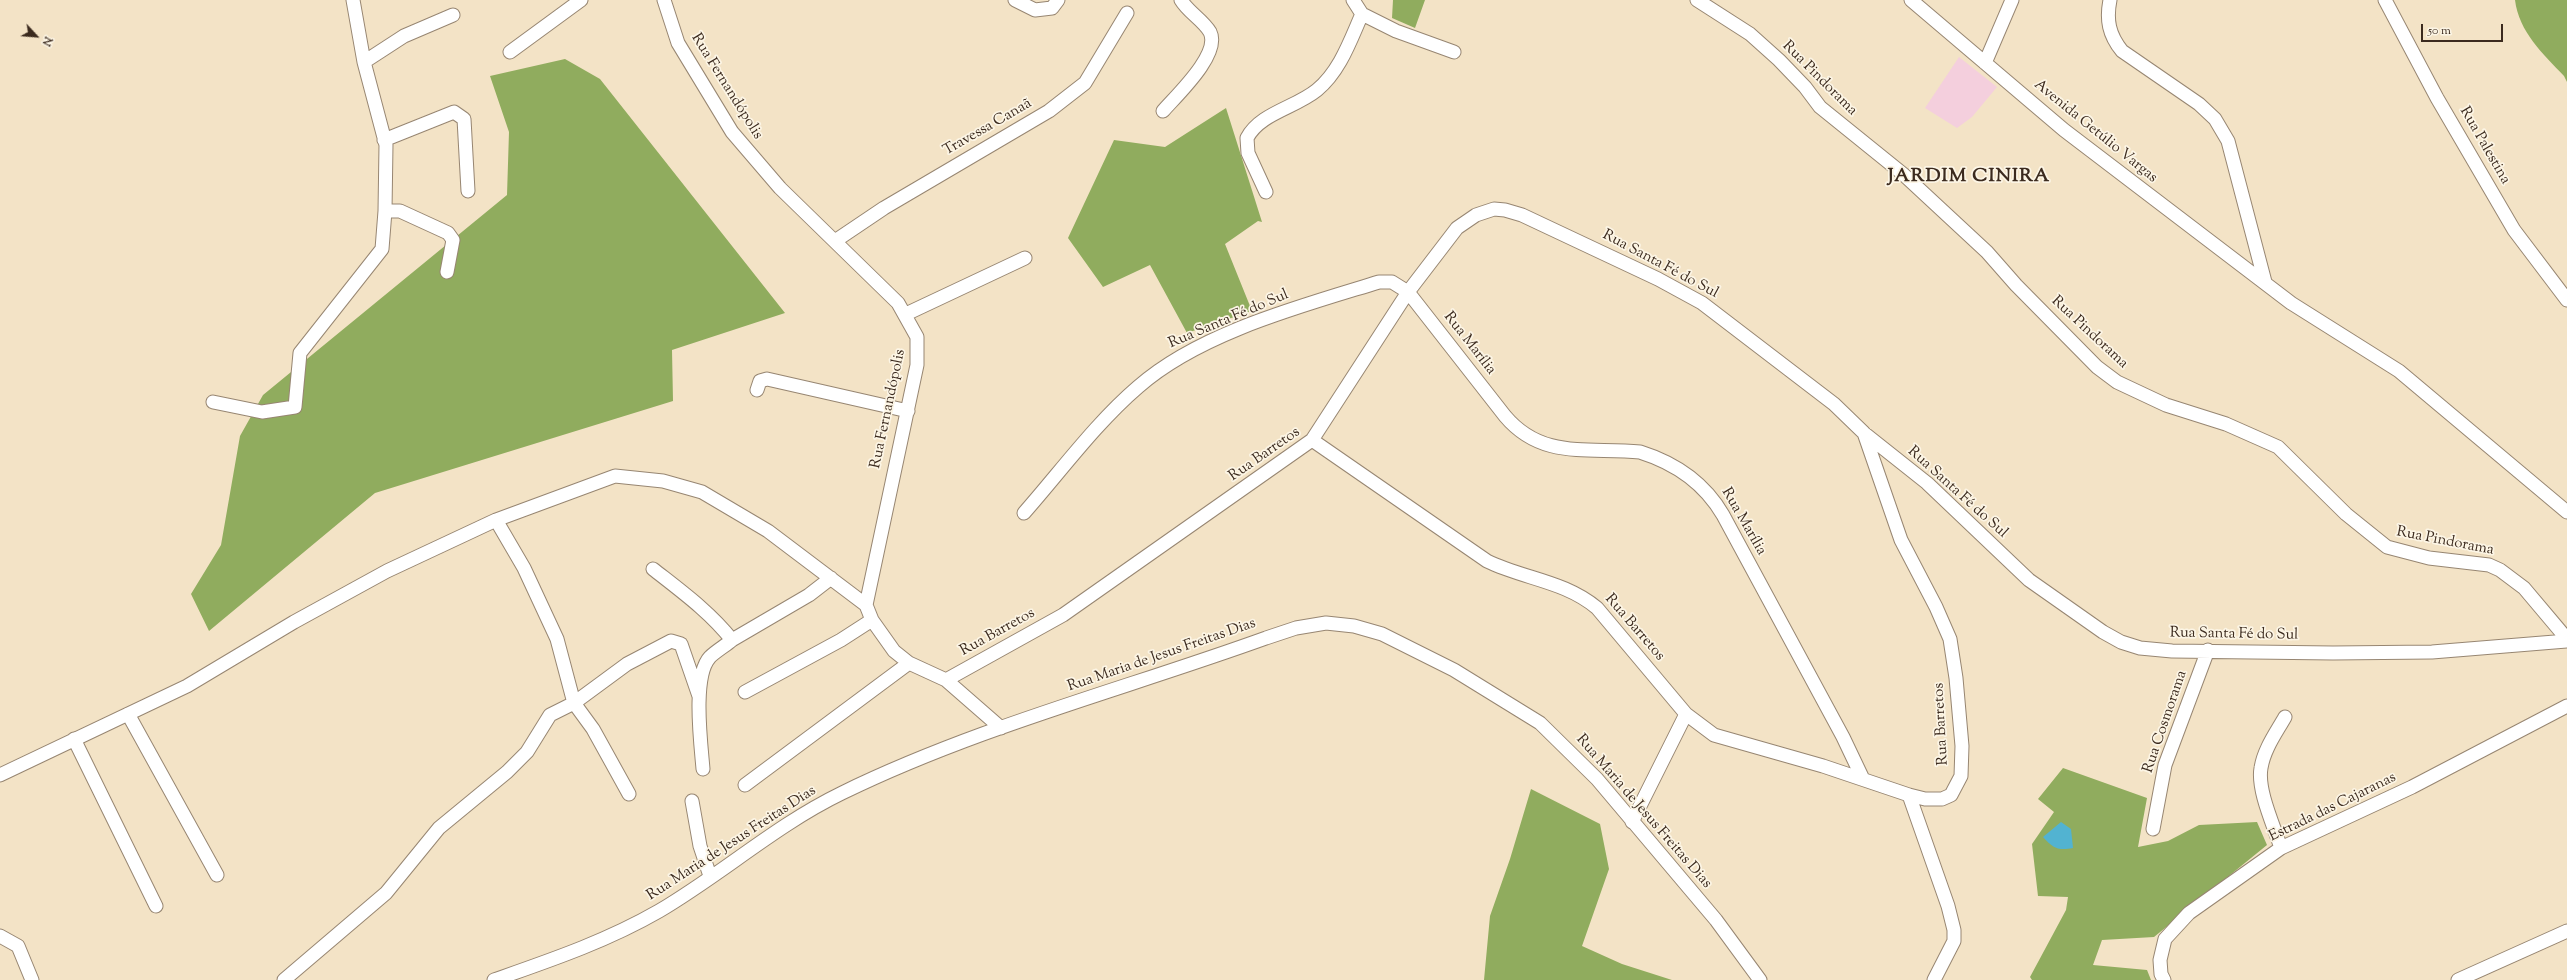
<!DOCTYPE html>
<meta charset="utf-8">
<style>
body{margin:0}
#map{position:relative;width:2567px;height:980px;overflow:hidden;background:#f3e3c6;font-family:"Sorts Mill Goudy",serif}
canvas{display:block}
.north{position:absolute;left:16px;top:16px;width:40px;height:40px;-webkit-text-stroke:3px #fcf5e5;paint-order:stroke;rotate:116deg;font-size:11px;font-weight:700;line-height:16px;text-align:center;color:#3b2a1e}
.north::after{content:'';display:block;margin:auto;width:14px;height:18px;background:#3b2a1e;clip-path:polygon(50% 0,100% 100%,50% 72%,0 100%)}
.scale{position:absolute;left:2421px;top:24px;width:82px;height:18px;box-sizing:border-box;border:2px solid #3b2a1e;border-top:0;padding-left:5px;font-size:12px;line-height:14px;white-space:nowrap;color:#3b2a1e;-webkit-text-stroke:3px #fcf5e5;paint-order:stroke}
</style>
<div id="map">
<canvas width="2567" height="980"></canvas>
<div class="north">N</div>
<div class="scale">50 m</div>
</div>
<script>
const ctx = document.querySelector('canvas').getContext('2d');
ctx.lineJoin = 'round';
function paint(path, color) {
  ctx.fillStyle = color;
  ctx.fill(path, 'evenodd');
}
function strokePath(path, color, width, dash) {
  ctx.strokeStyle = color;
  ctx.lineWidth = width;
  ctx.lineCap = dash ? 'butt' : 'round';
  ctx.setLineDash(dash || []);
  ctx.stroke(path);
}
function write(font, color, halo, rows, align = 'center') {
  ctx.font = font + ' "Sorts Mill Goudy",serif';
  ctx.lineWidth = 3.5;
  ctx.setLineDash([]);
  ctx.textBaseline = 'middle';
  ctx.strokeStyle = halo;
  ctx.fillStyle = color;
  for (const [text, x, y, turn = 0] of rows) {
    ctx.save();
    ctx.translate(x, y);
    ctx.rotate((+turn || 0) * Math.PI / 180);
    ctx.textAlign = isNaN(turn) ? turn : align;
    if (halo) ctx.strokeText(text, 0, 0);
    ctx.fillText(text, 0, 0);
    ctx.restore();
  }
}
paint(new Path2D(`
 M1959,57L1997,87L1972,117L1957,128L1925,108Z`), '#f4cfdd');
paint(new Path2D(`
 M1393,0H1425L1415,28L1392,18Z
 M2515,0H2567V82L2564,76C2543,54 2519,32 2515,0Z
 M565,59L600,79L785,313L672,350L673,401L375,493L209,631L191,594L221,545L240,436L263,395L507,195L509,132L490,76Z
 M1226,108L1262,222L1258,221L1225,244L1252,311L1187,333L1150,265L1103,287L1068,238L1114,140L1165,147Z
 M2063,768L2147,798L2138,847L2168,841L2199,825L2257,822L2267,845L2154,937L2102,940L2093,965L2147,970L2151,980H2032L2030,977L2066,910L2068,897L2038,896L2032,844L2054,812L2038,799Z
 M1531,789L1600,824L1609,869L1582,946L1622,964L1672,980H1484L1490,916L1510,859Z`), '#90ac5e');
paint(new Path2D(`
 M2061,822L2071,829L2073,848C2058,851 2053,848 2043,837Z`), '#52b3d1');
const minor = new Path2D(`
 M353,0L364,62L386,145L385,211
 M664,0L678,43L732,132L780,188L898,303L917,337V365L866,605L872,620L894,651L909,663L946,680L1001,728
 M1015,0L1035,10L1052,8L1058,0
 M1353,0L1362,14L1396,31L1454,52
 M1697,0L1750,34L1779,60L1805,87L1820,107L1903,174L1987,252L2016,285L2097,367L2117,382L2166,405L2226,424L2278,447L2346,514L2387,547L2429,558L2489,565L2500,570L2524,588L2567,639
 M1911,0L2064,130L2291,303L2399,371L2567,512
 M2110,0C2106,20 2109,35 2122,51L2199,104L2215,119L2228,141L2265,282
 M2385,0L2437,98L2514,230L2567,300
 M510,52L581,0
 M364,62L404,36L453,15
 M1985,63L2012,0
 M1163,111C1177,95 1221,54 1210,32C1203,20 1188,12 1181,0
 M384,140L454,112L464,119L468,191
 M1266,192L1248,153L1247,138C1260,113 1295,108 1317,90C1340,71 1350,41 1362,14
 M835,241L884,208L1049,111L1085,83L1127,13
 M906,314L1025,258
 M757,390L760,381L767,379L908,411
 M213,402L262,412L295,407L300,353L382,249L385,211H400L448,233L453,240L447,272
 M1312,440L1487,561C1524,579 1565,581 1597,608L1686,714L1714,735L1823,766L1909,795L1925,799H1942L1951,795L1961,776L1962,746L1956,678L1950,639L1936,607L1901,540L1864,433
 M1024,513C1061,471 1096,423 1138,387C1199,333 1301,306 1379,282H1392L1408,292L1505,416C1542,460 1588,447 1640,452C1675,463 1705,484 1723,515L1843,737L1863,779
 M496,520L524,568L557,639L574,703L593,729L629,794
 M653,569C681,591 710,612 732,640C725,646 716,651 710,657C692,676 701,744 703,769
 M732,640L809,595L831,578
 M946,680L1063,615L1312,440L1408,292L1457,228L1476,215L1494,209L1505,210L1522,215L1658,279L1702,303L1834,404L1864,433L1927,483L2029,580L2103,632L2121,642L2140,648L2172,651L2333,653L2432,652L2567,641
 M745,692L841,640L872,620
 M128,714L217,875
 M74,739L156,906
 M0,775L187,686L294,622L387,571L496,520L615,476L663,481L702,492L768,531L866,605
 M745,785L909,663
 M1909,795L1948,906L1954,930V941L1934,980
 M692,801L700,846L710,876
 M1632,822L1686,714
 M2153,829L2165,765L2208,650
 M2281,848C2274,826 2257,790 2261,768C2264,749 2276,733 2285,717
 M0,936L18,946L32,980
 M284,980L386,893L439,828L507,772L527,752L550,715L574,703L627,664L671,641L681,644L699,696
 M494,980C551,960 607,941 659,911C722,874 776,825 842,793C977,727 1125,689 1266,638L1296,628L1326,623L1354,626L1382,634L1454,670L1540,723L1597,779L1716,920L1760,980
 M2164,980L2161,974L2160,960L2165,939L2189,913L2281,848L2412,787L2567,706
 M2458,980L2567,931`);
strokePath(minor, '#978672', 15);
strokePath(minor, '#fff', 13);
write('15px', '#3b2a1e', '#fcf5e5', [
 ["Rua Pindorama",1819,79,45],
 ["Rua Fernandópolis",726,87,58],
 ["Travessa Canaã",988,128,-30],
 ["Avenida Getúlio Vargas",2095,132,39],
 ["Rua Palestina",2484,146,60],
 ["Rua Santa Fé do Sul",1660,265,28],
 ["Rua Santa Fé do Sul",1229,320,-23],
 ["Rua Pindorama",2089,333,43],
 ["Rua Marília",1469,344,52],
 ["Rua Fernandópolis",889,409,-78],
 ["Rua Barretos",1265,455,-35],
 ["Rua Santa Fé do Sul",1957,493,42],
 ["Rua Marília",1743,522,60],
 ["Rua Pindorama",2445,542,11],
 ["Rua Barretos",1634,628,49],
 ["Rua Barretos",998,633,-29],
 ["Rua Santa Fé do Sul",2234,635,1],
 ["Rua Maria de Jesus Freitas Dias",1162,656,-19],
 ["Rua Cosmorama",2166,722,-71],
 ["Rua Barretos",1942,724,-93],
 ["Estrada das Cajaranas",2333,808,-26],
 ["Rua Maria de Jesus Freitas Dias",1643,812,49],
 ["Rua Maria de Jesus Freitas Dias",732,844,-33]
]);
ctx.letterSpacing = '1px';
write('bold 19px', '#3b2a1e', '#fcf5e5', [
 ["JARDIM CINIRA",1969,178]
]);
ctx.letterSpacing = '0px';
</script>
